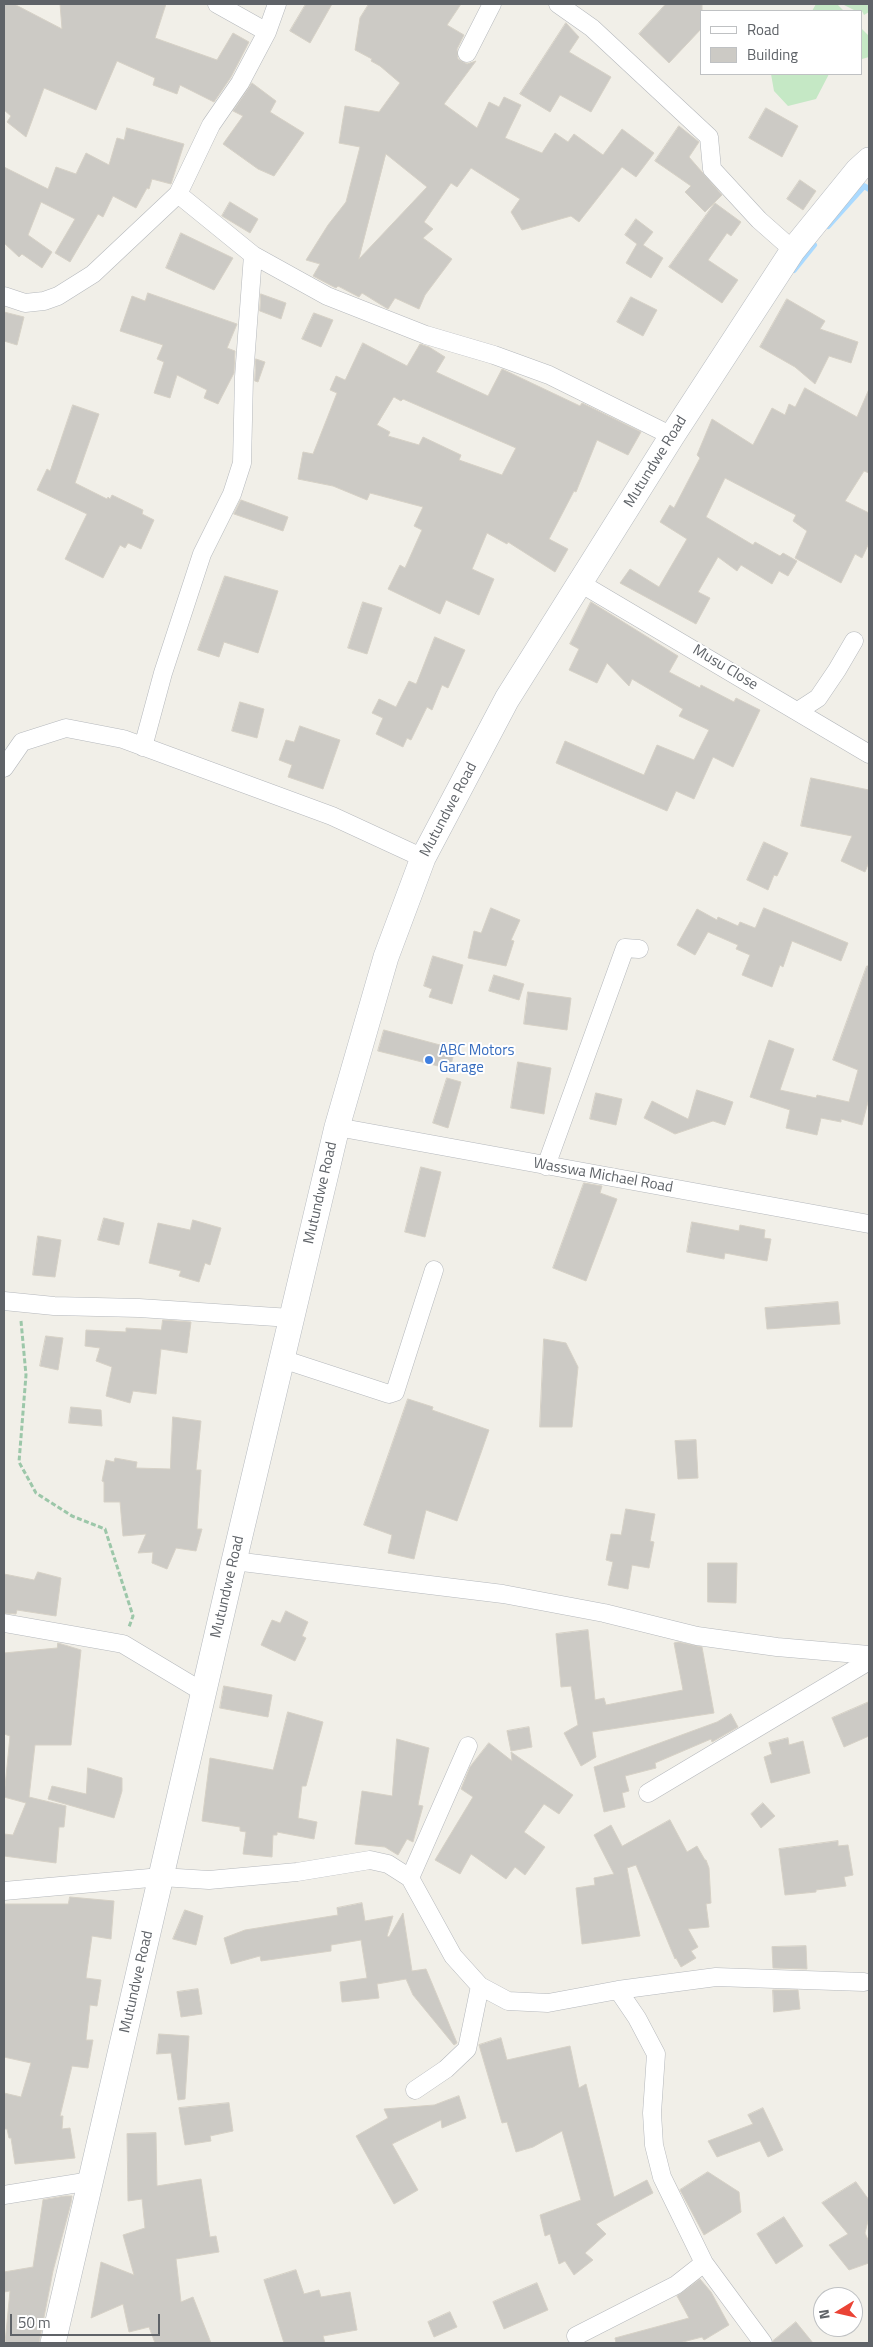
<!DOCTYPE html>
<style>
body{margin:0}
#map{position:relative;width:873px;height:2347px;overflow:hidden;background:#f1efe8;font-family:"Titillium Web",sans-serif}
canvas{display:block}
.frame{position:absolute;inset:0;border:5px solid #5f6368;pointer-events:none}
.legend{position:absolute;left:700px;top:10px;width:162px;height:65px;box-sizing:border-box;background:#fff;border:1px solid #bfc1c3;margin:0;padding:6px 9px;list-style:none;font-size:15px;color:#5f6368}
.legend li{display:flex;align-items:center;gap:10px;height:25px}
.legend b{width:25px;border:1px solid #bfc1c3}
.north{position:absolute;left:813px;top:2287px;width:50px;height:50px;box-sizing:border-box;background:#fff;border:1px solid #bfc1c3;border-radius:50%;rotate:261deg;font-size:14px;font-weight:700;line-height:20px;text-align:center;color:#5f6368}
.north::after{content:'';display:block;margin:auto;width:18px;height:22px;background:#ea4335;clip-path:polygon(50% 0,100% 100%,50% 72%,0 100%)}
.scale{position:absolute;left:10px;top:2314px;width:150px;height:22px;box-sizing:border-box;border:2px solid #5f6368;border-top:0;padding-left:6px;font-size:15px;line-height:18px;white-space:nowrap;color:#5f6368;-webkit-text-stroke:4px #fff;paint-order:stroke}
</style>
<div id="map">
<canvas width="873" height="2347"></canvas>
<div class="frame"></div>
<ul class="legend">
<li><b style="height:6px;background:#fff"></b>Road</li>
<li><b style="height:14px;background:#cccac5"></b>Building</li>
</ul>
<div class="north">N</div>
<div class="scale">50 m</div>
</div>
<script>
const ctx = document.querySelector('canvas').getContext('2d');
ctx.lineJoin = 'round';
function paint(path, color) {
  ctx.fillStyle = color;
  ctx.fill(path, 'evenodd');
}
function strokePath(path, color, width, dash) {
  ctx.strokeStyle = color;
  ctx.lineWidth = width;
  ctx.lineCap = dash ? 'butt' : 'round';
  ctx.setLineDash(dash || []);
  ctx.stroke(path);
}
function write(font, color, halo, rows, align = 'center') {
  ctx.font = font + ' "Titillium Web",sans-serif';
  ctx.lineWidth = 4;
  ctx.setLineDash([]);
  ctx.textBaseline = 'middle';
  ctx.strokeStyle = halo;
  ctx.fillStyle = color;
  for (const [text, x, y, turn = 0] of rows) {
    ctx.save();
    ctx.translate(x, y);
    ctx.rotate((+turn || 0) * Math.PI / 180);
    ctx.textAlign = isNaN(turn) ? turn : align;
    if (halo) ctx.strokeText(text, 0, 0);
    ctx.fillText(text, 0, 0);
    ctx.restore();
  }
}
paint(new Path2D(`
 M816,4H837L844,11H812Z
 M842,4H869V12L864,15L862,11H856Z
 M862,29L869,36V57L862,59Z
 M771,74H829L816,99L788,106L774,91Z`), '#c5e8c5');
strokePath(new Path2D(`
 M828,226L864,186L869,189
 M794,270L814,245`), '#aadaff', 6);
const building = new Path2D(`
 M4,4H14L62,29L60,4H166L155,38L217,60L233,33L249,42L231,77L214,102L180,85L177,94L153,85L155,78L117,61L96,110L44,88L26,137L7,122L11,116L4,110Z
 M306,4H332L310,43L290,31Z
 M369,4H461L447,25L464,35L457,49L458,59L467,64L476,61L444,104L477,128L489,102L499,107L504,97L521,105L505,138L542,153L555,133L568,142L574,134L603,155L622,129L654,153L636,177L622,167L579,222L571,216L522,230L511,212L520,199L471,168L457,187L451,183L424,222L433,229L423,238L452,259L425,295L419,309L395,298L388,309L362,293L359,297L338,286L336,288L332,286L313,276L320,264L306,260L328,225L346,202L360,147L339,143L345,106L379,112L400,83L380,66L371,61L372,59L355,50L360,18ZM386,154L427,187L359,259Z
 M666,4H702V28L669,63L639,34Z
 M566,23L579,37L569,52L611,77L591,112L560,95L550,112L520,94Z
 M252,83L276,101L270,112L304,133L274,176L258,169L223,144L243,116L233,111Z
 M766,108L798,126L782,157L749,138Z
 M679,126L699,142L689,157L722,195L705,212L685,192L691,186L655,161Z
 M127,128L184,144L171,184L152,179L149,189L147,188L136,208L113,196L103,217L98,214L70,262L55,253L75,219L41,202L28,235L52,252L42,268L22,254L19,257L4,243V167L48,189L56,167L76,174L86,153L109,165L117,138L124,140Z
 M800,180L816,191L803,210L787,199Z
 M230,202L258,219L250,233L222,216Z
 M715,203L741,222L731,236L727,233L708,260L738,280L722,303L669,267Z
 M636,219L653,232L643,245L663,258L651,278L626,263L637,244L625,235Z
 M181,233L233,258L214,290L166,268Z
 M148,293L237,324L227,348L235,351L234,373L218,404L204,398L207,390L177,375L170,398L154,393L164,362L157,359L163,345L120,331L132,296L145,301Z
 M261,294L286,303L281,319L260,311Z
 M631,297L657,310L643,336L617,322Z
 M787,299L825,321L820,329L858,342L851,363L829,356L815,384L795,367L760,347Z
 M4,312L24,317L17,345L4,341Z
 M314,313L333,320L321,347L302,339Z
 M363,343L407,366L420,344L429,347L445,357L436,372L488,396L502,369L580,406L582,403L641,432L628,455L597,440L576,492L574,491L549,539L568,549L555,572L508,542L507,544L487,533L472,569L494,579L479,615L446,600L440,614L388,589L400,565L405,568L422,530L414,526L423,507L370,493L367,500L333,486L298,479L303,452L313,454L337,393L330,390L336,376L345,380ZM394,397L401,401L403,399L516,448L502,475L459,460L461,455L423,437L419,445L388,436L390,432L377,425Z
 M256,359L265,362L258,382L255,381Z
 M805,388L857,417L869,389V473L864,471L845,501L869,513V543L862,558L855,554L841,583L795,558L807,531L793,521L796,515L725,478L706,517L753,545L755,542L780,556L783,553L797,561L788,576L779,571L772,584L741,565L737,571L718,557L698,592L710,598L696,624L620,583L630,569L659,587L687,539L660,522L670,505L674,508L700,458L697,455L712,419L753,445L772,408L785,415L789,404L795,407Z
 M73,405L99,414L75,483L107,499L108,497L110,499L112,495L143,510L142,514L154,520L141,549L128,543L125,548L120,545L103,578L65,559L87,514L37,490L47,469L50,471Z
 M241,500L288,517L283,531L234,514Z
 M225,576L278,591L258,653L224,642L219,657L198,650Z
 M363,602L382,608L367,654L348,648Z
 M591,602L678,656L669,672L700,688L701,685L734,702L736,698L760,710L733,767L713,757L694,799L676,791L667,811L556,763L565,741L644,775L657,745L694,760L709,730L679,716L683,709L632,679L629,686L607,663L597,683L569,670L579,649L570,644Z
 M435,637L465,650L448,688L442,685L432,710L427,707L411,740L407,738L403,747L376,734L383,718L372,713L379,699L396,707L409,681L416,684Z
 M240,702L264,709L257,738L232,731Z
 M300,726L340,740L323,789L288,777L292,765L279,760L286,740L294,742Z
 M811,778L869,790V862L865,872L841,861L852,836L801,826Z
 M764,842L788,853L777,876L774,875L768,890L747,880Z
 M491,908L520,920L511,940L514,941L506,966L468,958L474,931L481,933Z
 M764,908L848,943L841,961L792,941L783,967L780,965L772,987L742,975L750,955L736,949L738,945L708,932L695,955L677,945L697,909L717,920L718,917L738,926L740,922L755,928Z
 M433,956L463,965L452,1004L429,997L432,989L424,986Z
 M867,966H869V1098L862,1125L841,1119V1122L821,1118L817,1135L786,1128L790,1110L750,1097L769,1040L794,1049L780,1090L816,1098L817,1095L849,1102L858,1070L833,1060Z
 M494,975L524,984L519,1000L489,991Z
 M528,992L571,998L567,1030L524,1024Z
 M384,1030L455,1049L450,1069L378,1051Z
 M518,1062L551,1068L544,1114L511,1108Z
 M447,1078L461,1082L448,1128L433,1123Z
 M697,1090L733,1102L725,1125L713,1121L675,1134L644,1118L652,1101L688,1119Z
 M596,1093L622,1099L616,1125L590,1119Z
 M421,1167L441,1172L425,1237L405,1232Z
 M584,1183L602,1186L600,1193L617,1199L586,1281L553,1268Z
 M104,1218L124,1223L119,1245L98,1240Z
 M193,1220L221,1228L210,1265L205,1263L199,1282L179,1276L181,1271L149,1263L158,1223L190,1230Z
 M692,1222L739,1231L740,1225L765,1230L764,1238L771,1239L767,1261L725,1253L724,1259L687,1252Z
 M38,1236L61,1240L55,1277L33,1275Z
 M838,1302L840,1324L767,1329L765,1308Z
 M163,1320L191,1322L187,1353L161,1349L156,1394L133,1391L130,1403L106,1396L112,1367L96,1361L100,1348L85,1346L86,1330L126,1332V1328L161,1330Z
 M46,1336L63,1338L58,1370L40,1366Z
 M544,1339L566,1343L578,1367L572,1427H540Z
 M408,1399L433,1407L432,1410L489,1430L457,1521L426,1510L414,1559L388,1553L392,1535L364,1525Z
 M71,1407L101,1410L102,1426L69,1423Z
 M173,1417L201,1421L196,1470H201L197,1529H202L196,1551L176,1548L167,1569L152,1563L153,1552L138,1553L146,1534L123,1536L120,1502H104V1482L102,1481L106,1460L114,1462L115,1458L137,1462L136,1468L170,1469Z
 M696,1440L698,1478L678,1479L675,1441Z
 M626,1509L655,1514L650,1541L654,1542L649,1568L632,1565L628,1589L608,1585L613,1562L606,1560L611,1534L621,1535Z
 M708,1563H737L736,1603L708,1602Z
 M38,1572L61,1578L56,1616L17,1610L16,1614L4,1613V1574L34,1580Z
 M286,1611L308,1622L302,1636L306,1638L295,1661L261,1645L272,1620L280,1623Z
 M588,1630L595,1700L604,1698L606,1705L683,1690L674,1643L678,1642L702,1647L714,1713L592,1732L596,1757L581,1766L564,1733L578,1725L571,1686L561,1687L556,1634Z
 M58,1643L81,1650L71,1745H35L29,1797L66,1806L64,1827H59L56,1863L4,1856V1834L13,1835L26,1803L4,1797L10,1736L4,1734V1653L57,1648Z
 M224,1686L272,1695L268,1717L220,1708Z
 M869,1702V1736L844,1747L832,1718Z
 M288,1712L323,1722L306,1786H302L298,1818L317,1822L314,1839L277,1832V1835H273L272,1857L243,1854L246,1832L240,1831V1827L202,1821L210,1758L273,1770Z
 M731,1714L738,1727L712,1742L711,1739L655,1763L656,1768L625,1776L629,1791L622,1793L625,1807L604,1812L594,1767L717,1722Z
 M529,1727L532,1747L511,1751L507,1731Z
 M788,1738L789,1745L803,1741L810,1773L771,1783L764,1757L772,1754L769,1743Z
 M397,1739L429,1748L418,1805L423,1806L413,1842L407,1839L398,1855L385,1847L355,1844L362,1791L392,1796Z
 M489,1743L512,1761L511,1752L573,1795L559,1814L544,1804L524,1832L545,1847L525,1875L515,1867L506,1879L471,1854L460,1874L435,1860L473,1797L461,1789L470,1767Z
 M88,1768L122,1778V1791L114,1818L48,1799L52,1786L86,1794Z
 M763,1803L775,1816L761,1828L751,1814Z
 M670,1820L687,1852L697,1846L705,1860H706L709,1868L711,1903L706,1904L709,1927L688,1929L698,1947L691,1951L696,1958L681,1967L676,1958L675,1959L636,1865L627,1868L640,1936L582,1944L576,1888L595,1885L594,1878L614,1874L594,1835L611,1825L622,1846Z
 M838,1841V1846L848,1845L853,1875L844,1877L846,1886L816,1890V1892L785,1895L779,1849Z
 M70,1897L114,1901L111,1939L92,1936L86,1978L101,1980L97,2006L90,2005L86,2040H93L88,2068L72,2066L60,2116H63L62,2129L70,2128L75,2158L15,2164L11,2138H9L7,2129H4V2093L21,2097L31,2063L4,2057V1904H68Z
 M362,1903L365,1921L393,1916L387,1936L389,1937L403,1913L412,1971L426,1969L457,2043L454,2045L413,1995L406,1979L377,1984L379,1998L342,2002L340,1982L367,1978L361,1940L331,1945V1951L261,1961L260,1956L231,1964L224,1938L245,1930L338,1915L337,1908Z
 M185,1910L203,1916L196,1945L173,1939Z
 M806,1946L807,1969L773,1968L772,1947Z
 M198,1989L202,2014L181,2017L177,1992Z
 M773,1990H798L800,2009L774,2012Z
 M159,2034L189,2036L185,2099L178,2100L171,2053L157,2054Z
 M501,2038L507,2060L570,2046L579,2088L586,2084L614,2197L647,2180L653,2193L596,2224L606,2234L585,2253L593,2260L574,2275L565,2261L559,2264L550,2234L545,2236L540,2215L581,2200L562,2131L533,2147L516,2152L507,2122L502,2123L479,2045Z
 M459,2096L466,2118L442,2128L441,2120L392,2144L418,2190L394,2204L356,2136L388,2118L384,2109L434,2105Z
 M229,2103L233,2131L210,2136L211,2141L185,2145L179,2108Z
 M763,2108L783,2150L768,2157L760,2141L717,2157L708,2141L753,2124L748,2115Z
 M156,2133L157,2186L201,2179L210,2237L216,2236L219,2252L176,2259L181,2302L193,2297L211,2343H155L149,2327L129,2332L123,2304L91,2318L101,2262L134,2275L123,2235L145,2228L142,2199L128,2201L127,2134Z
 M708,2172L739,2192L741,2212L704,2235L680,2190Z
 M856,2182L869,2200V2217L865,2233L869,2242V2263L849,2270L829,2245L848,2234L822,2203Z
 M65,2196H72L71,2203L53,2271L39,2343H5L10,2291L4,2292V2272L33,2267L43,2200Z
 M784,2217L803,2246L776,2264L757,2234Z
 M296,2270L304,2294L319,2290L321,2297L350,2292L357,2330L323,2336L325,2343H284L264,2280Z
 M700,2279L711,2292L729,2325L704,2340L702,2337L679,2343H616L615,2338L689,2318L677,2296Z
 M537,2283L548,2310L504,2329L493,2302Z
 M450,2312L457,2327L434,2337L428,2322Z
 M796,2322L813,2343H773V2341Z`);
paint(building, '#cccac5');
strokePath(building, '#d6d1c6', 1);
const street = new Path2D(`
 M217,4L267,32L277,4
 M558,4L592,28L709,137L712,169L759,220L793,250
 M467,53L492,4
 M253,255L327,296L426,335L494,355L549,375L672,436
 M4,296L25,303L44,301L58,296L93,274L178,194L211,125L240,83L267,32
 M580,583L869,754
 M798,711L818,698L837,670L854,641
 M143,747L163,673L202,554L232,494L242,463L244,377L253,255L178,194
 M4,768L22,742L66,728L123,739L332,816L423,858
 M337,1127L869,1224
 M546,1166L625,948L639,949
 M4,1301L54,1306L139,1308L291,1318
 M282,1359L389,1394L395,1392L434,1270
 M234,1561L503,1594L604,1613L697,1636L777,1647L869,1655
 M4,1623L123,1644L203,1692
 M648,1793L869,1661
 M410,1878L468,1746
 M4,1891L161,1877L209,1880L297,1872L370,1860L388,1864L410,1878L453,1956L480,1986L508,2001L548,2003L618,1990L716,1977L864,1982
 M618,1990L637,2018L656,2054L652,2113L654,2145L662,2177L704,2263L763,2343
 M415,2090L446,2069L467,2049L480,1986
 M4,2195L91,2181
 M576,2336L676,2285L704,2263`);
const secondary = new Path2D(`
 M53,2343L234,1561L337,1127L386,957L423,858L507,699L672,436L793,250L858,170L869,160`);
strokePath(street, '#b5b8bc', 19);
strokePath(secondary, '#b6babf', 26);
strokePath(new Path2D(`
 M21,1321L26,1375L19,1462L36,1493L72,1516L105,1529L133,1616L129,1627`), '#9cc7a9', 3, [5, 2.5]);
strokePath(street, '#fff', 18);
strokePath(secondary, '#fff', 25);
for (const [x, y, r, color] of [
 [429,1060,5,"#3f7fe0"]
]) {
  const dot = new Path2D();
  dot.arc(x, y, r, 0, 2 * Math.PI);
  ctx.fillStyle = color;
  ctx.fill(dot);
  strokePath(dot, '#fff', 2);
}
write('15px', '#5f6368', '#fff', [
 ["Mutundwe Road",656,462,-58],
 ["Musu Close",725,668,31],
 ["Mutundwe Road",449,810,-62],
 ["Wasswa Michael Road",603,1176,10],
 ["Mutundwe Road",321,1193,-77],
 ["Mutundwe Road",228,1587,-77],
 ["Mutundwe Road",137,1982,-77]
]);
write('15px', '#366cbe', '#fff', [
 ["ABC Motors",439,1051],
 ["Garage",439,1068]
], 'left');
</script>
